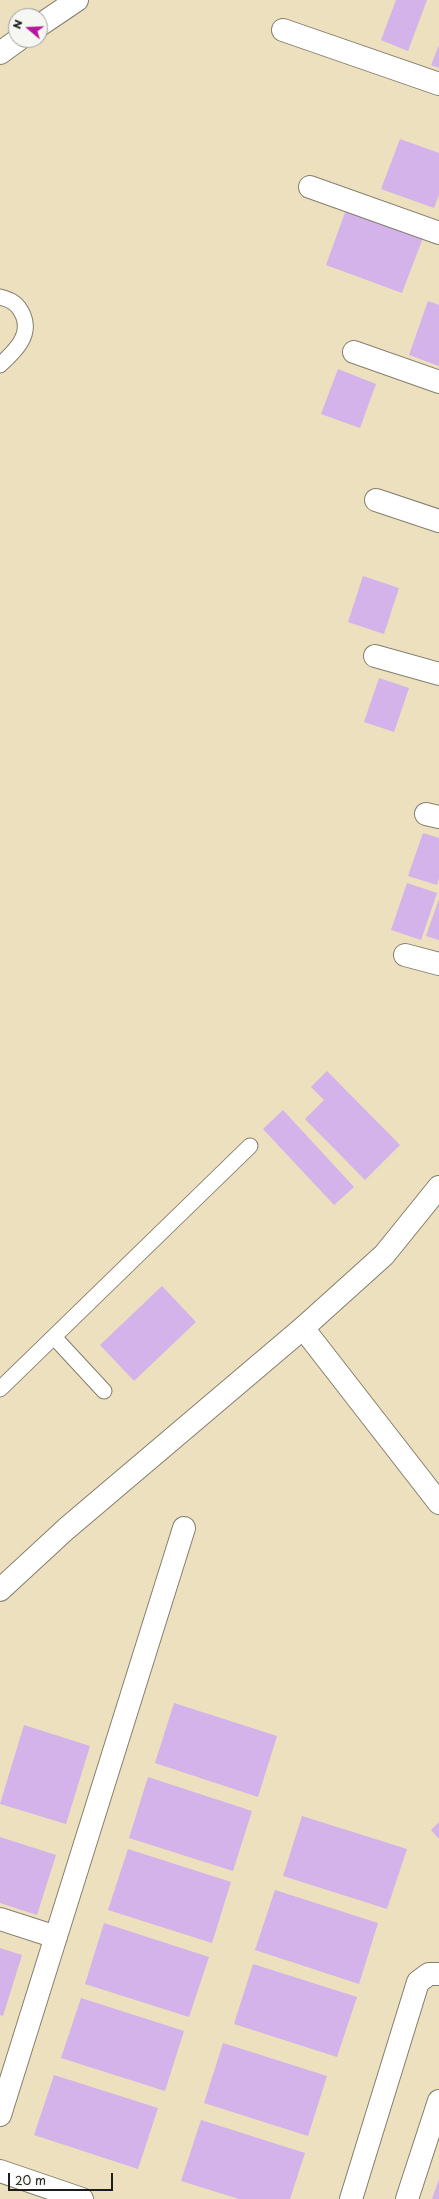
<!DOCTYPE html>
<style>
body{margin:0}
#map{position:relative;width:439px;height:2199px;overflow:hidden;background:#ece0bf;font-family:"Playpen Sans",sans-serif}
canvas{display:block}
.north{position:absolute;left:8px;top:8px;width:40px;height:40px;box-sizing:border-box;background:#f6f6f2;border:1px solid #9f9f9c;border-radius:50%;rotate:289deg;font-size:11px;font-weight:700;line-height:16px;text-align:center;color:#1c1c1c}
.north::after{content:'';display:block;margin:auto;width:14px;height:18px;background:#b5179e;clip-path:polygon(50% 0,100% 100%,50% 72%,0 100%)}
.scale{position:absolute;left:8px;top:2173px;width:105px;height:18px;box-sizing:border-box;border:2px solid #1c1c1c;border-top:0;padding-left:5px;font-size:12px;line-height:14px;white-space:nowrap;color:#1c1c1c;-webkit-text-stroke:3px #f6f6f2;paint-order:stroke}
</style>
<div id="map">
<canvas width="439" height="2199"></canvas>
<div class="north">N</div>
<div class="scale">20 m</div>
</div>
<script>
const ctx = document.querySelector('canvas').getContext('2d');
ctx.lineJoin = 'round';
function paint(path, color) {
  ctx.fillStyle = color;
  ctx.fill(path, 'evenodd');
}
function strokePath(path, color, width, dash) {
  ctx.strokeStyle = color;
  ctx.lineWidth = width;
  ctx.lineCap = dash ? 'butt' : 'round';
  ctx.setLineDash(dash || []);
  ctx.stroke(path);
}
paint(new Path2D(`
 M396,0H427L408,51L381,40Z
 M439,45V68L431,65Z
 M400,139L439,153V195L434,208L381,189Z
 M347,207L424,235L402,293L326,265Z
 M428,301L439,305V366L409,355Z
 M338,369L376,384L360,428L321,414Z
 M363,576L399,588L384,634L348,622Z
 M379,678L409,688L394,732L364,722Z
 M423,833L439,838V878L437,885L408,876Z
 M407,883L437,893L421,940L391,930Z
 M439,899V940L426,936Z
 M327,1071L400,1145L365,1180L305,1119L324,1100L311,1087Z
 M283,1110L354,1187L334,1205L263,1129Z
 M162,1286L196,1322L134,1381L100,1345Z
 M174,1703L277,1736L258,1797L155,1763Z
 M24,1725L90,1746L66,1824L0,1804Z
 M148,1777L252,1811L233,1871L129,1838Z
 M302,1816L407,1849L387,1909L283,1876Z
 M439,1822V1839L431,1830Z
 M0,1837L56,1855L37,1915L0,1903Z
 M128,1849L231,1882L212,1943L108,1910Z
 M275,1890L378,1923L359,1984L255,1950Z
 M104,1923L209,1957L189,2017L85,1984Z
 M0,1948L22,1955L3,2016L0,2015Z
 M253,1964L357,1997L337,2057L234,2024Z
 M81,1998L184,2031L165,2091L61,2058Z
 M223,2043L327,2076L308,2136L204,2103Z
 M54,2075L158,2108L138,2169L34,2135Z
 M201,2120L305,2153L290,2199H239L181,2181Z
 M439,2179V2199H432Z`), '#d4b2ea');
const service = new Path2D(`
 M0,297C12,300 18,304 23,315C32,336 14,352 0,365
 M54,1337L104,1391
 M0,1389L250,1146`);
const minor = new Path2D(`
 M40,25L77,0
 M283,30L439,84
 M0,53L18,40
 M310,187L439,233
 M354,352L439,382
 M376,500L439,521
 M375,656L439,674
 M426,814L439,817
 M405,955L439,964
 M303,1328L439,1503
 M0,1919L56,1937
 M0,2115L184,1528
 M0,2171L82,2199
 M351,2199L418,1982L429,1974H439
 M407,2199L439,2101`);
const tertiary = new Path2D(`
 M0,1590L66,1529L303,1328L384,1255L439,1187`);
strokePath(service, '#847e6e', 17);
strokePath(minor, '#847e6e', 24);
strokePath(tertiary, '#847e6e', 24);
strokePath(service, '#fff', 15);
strokePath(minor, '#fff', 22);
strokePath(tertiary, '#fff', 22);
</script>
